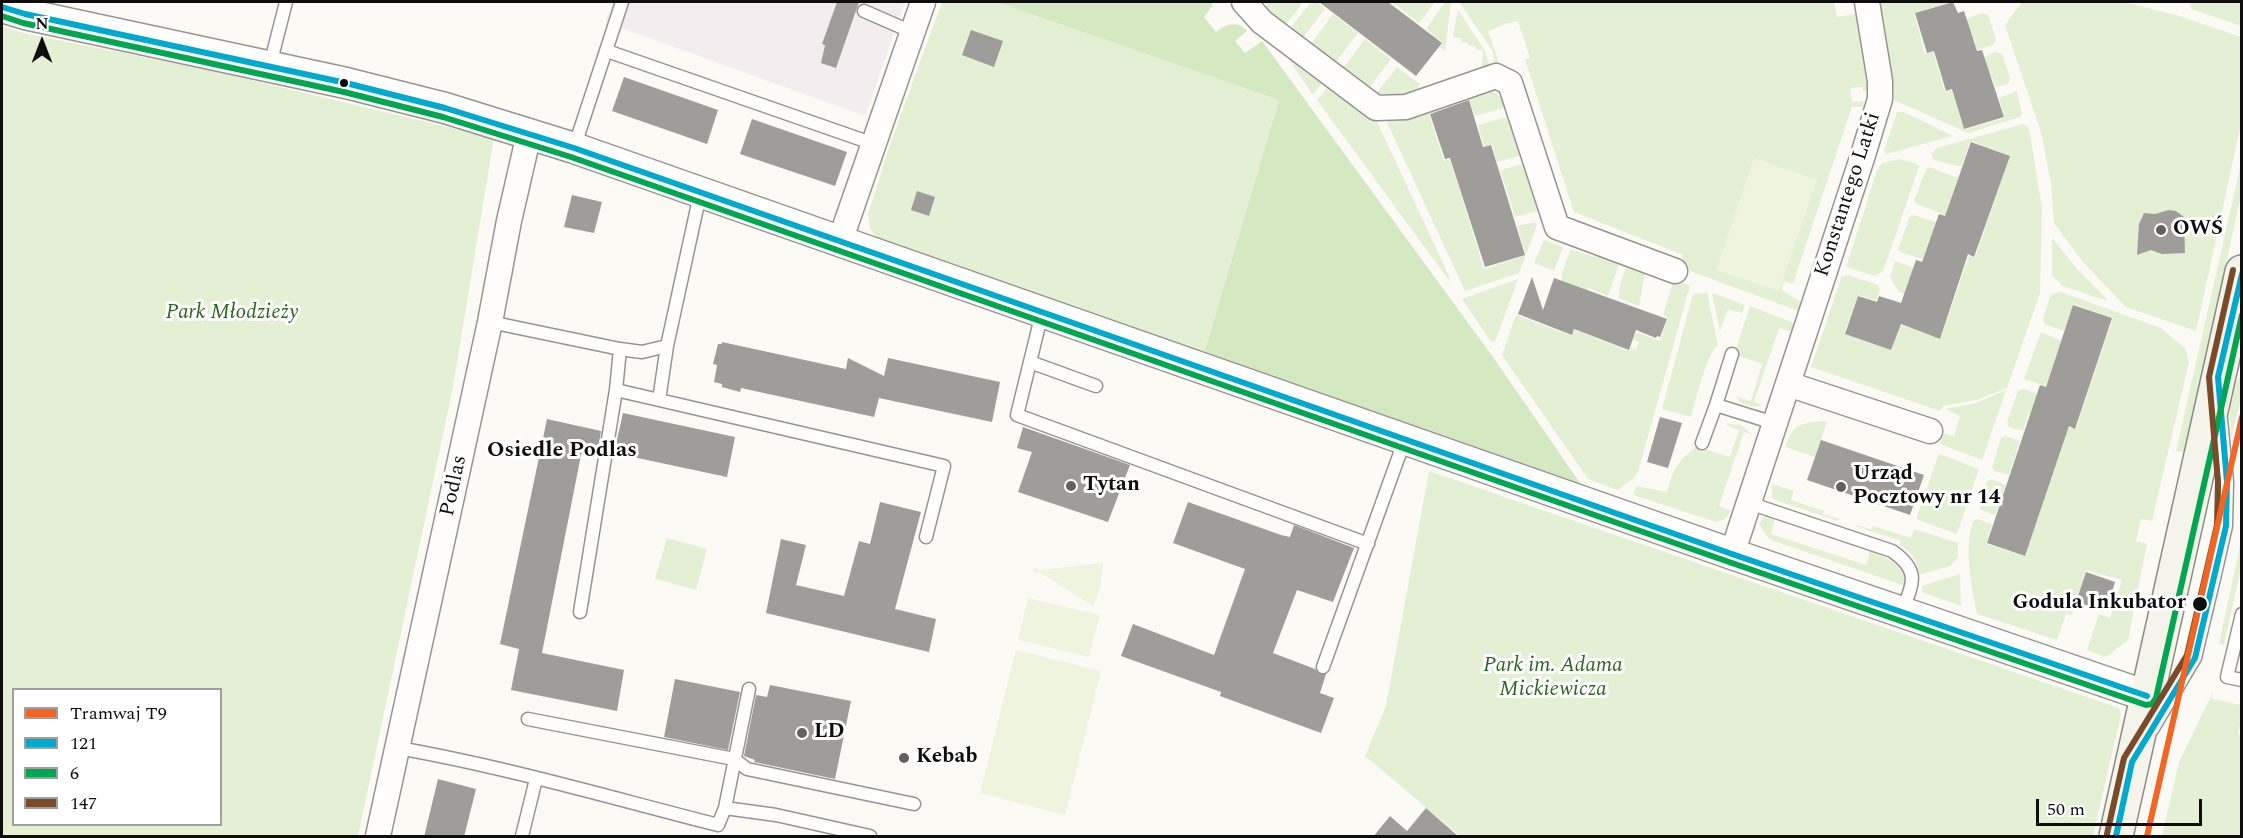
<!DOCTYPE html>
<meta charset="utf-8">
<style>
body{margin:0}
#map{position:relative;width:2243px;height:838px;overflow:hidden;background:#fcfaf4;font-family:Spectral,serif}
canvas{display:block}
.frame{position:absolute;inset:0;border:3px solid #0e0e0e;pointer-events:none}
.legend{position:absolute;left:12px;top:688px;width:210px;height:138px;box-sizing:border-box;background:#fff;border:2px solid #9f9f9f;margin:0;padding:8px 10px;list-style:none;font-size:18px;color:#0e0e0e}
.legend li{display:flex;align-items:center;gap:12px;height:30px}
.legend b{width:30px;border:2px solid #9f9f9f}
.north{position:absolute;left:12px;top:12px;width:60px;height:60px;-webkit-text-stroke:4px #fff;paint-order:stroke;rotate:0deg;font-size:16px;font-weight:700;line-height:24px;text-align:center;color:#0e0e0e}
.north::after{content:'';display:block;margin:auto;width:21px;height:27px;background:#0e0e0e;clip-path:polygon(50% 0,100% 100%,50% 72%,0 100%)}
.scale{position:absolute;left:2036px;top:799px;width:166px;height:27px;box-sizing:border-box;border:3px solid #0e0e0e;border-top:0;padding-left:8px;font-size:18px;line-height:21px;white-space:nowrap;color:#0e0e0e;-webkit-text-stroke:4px #fff;paint-order:stroke}
</style>
<div id="map">
<canvas width="2243" height="838"></canvas>
<div class="frame"></div>
<ul class="legend">
<li><b style="height:8px;background:#f26522"></b>Tramwaj T9</li>
<li><b style="height:8px;background:#00a9ce"></b>121</li>
<li><b style="height:8px;background:#00a651"></b>6</li>
<li><b style="height:8px;background:#7a4b2a"></b>147</li>
</ul>
<div class="north">N</div>
<div class="scale">50 m</div>
</div>
<script>
const ctx = document.querySelector('canvas').getContext('2d');
ctx.lineJoin = 'round';
function paint(path, color) {
  ctx.fillStyle = color;
  ctx.fill(path, 'evenodd');
}
function strokePath(path, color, width, dash) {
  ctx.strokeStyle = color;
  ctx.lineWidth = width;
  ctx.lineCap = dash ? 'butt' : 'round';
  ctx.setLineDash(dash || []);
  ctx.stroke(path);
}
function write(font, color, halo, rows, align = 'center') {
  ctx.font = font + ' Spectral,serif';
  ctx.lineWidth = 6;
  ctx.setLineDash([]);
  ctx.textBaseline = 'middle';
  ctx.strokeStyle = halo;
  ctx.fillStyle = color;
  for (const [text, x, y, turn = 0] of rows) {
    ctx.save();
    ctx.translate(x, y);
    ctx.rotate((+turn || 0) * Math.PI / 180);
    ctx.textAlign = isNaN(turn) ? turn : align;
    if (halo) ctx.strokeText(text, 0, 0);
    ctx.fillText(text, 0, 0);
    ctx.restore();
  }
}
paint(new Path2D(`
 M613,2H905L865,116L605,22Z`), '#f3edf0');
paint(new Path2D(`
 M942,2H996L1279,100L1203,357L880,245L870,228L868,214L892,139Z
 M1266,2H1303L1283,29L1269,19Z
 M1311,2H1317L1325,9L1300,42L1287,32Z
 M1392,2H1435L1419,23Z
 M1445,2H1451L1445,51L1440,47L1443,43L1426,29Z
 M1459,2H1834L1837,17L1860,13L1870,91H1863V87L1850,88L1852,102L1863,101L1865,107H1852L1793,284L1784,281L1781,290L1803,303L1801,312L1679,267L1683,255L1574,212L1525,60L1530,58L1518,21L1504,24L1488,32L1498,59L1496,68L1492,50Z
 M1877,2H1951L1914,13L1925,54L1933,52L1945,92L1952,90L1964,130L2005,118L1999,98L2017,91L2022,115L2020,117L1968,133L1894,100Z
 M2022,2H2124L2179,16L2241,37V124L2196,331L2126,307L2082,261L2054,223L2051,183L2041,132L2005,25Z
 M2189,2H2241V26L2191,9Z
 M1458,10L1485,51L1491,71L1481,70L1483,51L1476,49V47L1468,45V43L1461,42V38L1453,37Z
 M1982,13L1988,15L1996,39L1994,44L1977,50L1974,39L1967,41L1961,21Z
 M1333,14L1358,33L1333,66L1308,48Z
 M2,26L23,33L213,71L494,138L453,387L358,836H2ZM14,690H220V824H14Z
 M1365,39L1391,59L1367,91L1340,72Z
 M1291,52L1326,78L1313,95L1287,57Z
 M1994,52L2002,54L2010,78L2008,84L1996,87L1992,77L1986,79L1980,60Z
 M1397,67L1420,84L1414,96H1374Z
 M1331,83L1373,113L1449,276L1450,282L1317,100Z
 M1488,90C1497,92 1503,97 1507,107L1475,116L1469,99L1428,112L1444,161L1450,159L1484,269L1526,255L1517,226L1535,222L1537,225L1519,273L1465,291L1385,118Z
 M1897,112H1904L1953,136L1886,154L1884,151Z
 M1510,116L1523,155L1497,162L1492,145L1484,146L1478,125Z
 M2023,124L2028,127L2030,134L2042,208L2040,293L2007,388L1976,400L1943,406L1940,411L1811,367L1842,276L1847,275L1878,285L1880,290L1876,301L1858,295L1844,334L1891,350L1901,325L1940,339L1969,256L1975,258L2010,156L1971,141L1961,167L1934,160L1931,154L1937,148Z
 M1899,159L1915,163L1919,167L1883,271L1875,276L1846,267L1878,167L1883,163Z
 M1526,163L1542,210L1515,217L1500,170Z
 M2241,163V196L2184,452L2176,451Z
 M1929,167L1958,178L1945,215L1917,204L1914,201L1926,169Z
 M1914,215L1942,224L1936,244L1929,242L1923,259L1900,252L1898,249L1910,216Z
 M2052,238L2078,270L2107,299V301L2063,286L2052,276Z
 M1544,240L1563,247L1554,271L1534,263Z
 M1572,250L1598,258L1600,254L1620,261L1608,296L1588,288L1585,294L1561,285L1562,273L1570,251Z
 M1895,261L1919,270L1910,296L1899,292L1890,277Z
 M1627,263L1645,273L1639,306L1618,298L1620,293L1618,292Z
 M1518,279L1495,342L1492,343L1462,299Z
 M1674,279L1690,286L1638,472L1634,478L1618,490L1588,479L1502,355L1516,315L1572,336L1575,330L1629,351L1631,348L1636,349L1639,342L1633,340L1636,332L1660,341L1668,318L1663,315Z
 M2061,292L2161,328L2185,348L2189,362L2152,521L2141,519L2136,541L2147,544L2128,640L2106,657L2087,650L2099,614L2110,618L2122,580L2086,570L2072,615L2066,614L2057,640L1977,614C1971,584 1964,550 1973,521L1977,519L1992,524L1986,544L2025,556L2069,427L2076,429L2113,318L2074,304L2064,331L2044,324L2043,319L2051,294Z
 M1707,293L1718,345C1708,351 1695,402 1691,417L1662,409L1693,294Z
 M1712,293L1745,305L1742,313L1728,309L1720,331Z
 M1750,306L1796,324L1793,332L1779,328L1754,402L1762,405C1752,409 1741,405 1735,396L1751,401L1762,364L1734,354Z
 M2041,332L2061,341L2046,386L2024,379Z
 M2241,376V398L2231,439C2231,420 2225,389 2241,376Z
 M2023,389L2042,395L2036,414L2029,413L2023,431L2009,427L2007,422L2018,391Z
 M2006,390L1982,460L1940,444L1944,433L1954,436L1960,416L1945,409L1976,403Z
 M1822,421L1827,422L1815,457L1785,447C1793,424 1799,424 1822,421Z
 M1729,424L1741,425L1752,434L1744,432L1719,506L1731,511L1725,519L1716,522L1633,495L1636,486L1667,492C1672,472 1678,459 1697,447L1730,457L1739,430L1726,425Z
 M2005,436L2020,441L2009,475L1994,471L1992,467L2001,438Z
 M1939,454L1979,469L1957,534L1916,519Z
 M1429,471L2119,708L2121,715L2093,836H1460L1365,756L1386,706Z
 M1991,479L2006,485L1995,515L1981,510L1979,503L1987,482Z
 M1772,484L1794,491L1791,500L1824,511L1823,514L1839,519L1838,521L1775,500L1772,497Z
 M1765,515L1775,519L1771,534L1866,565L1870,551C1886,557 1907,566 1905,586L1771,540L1766,535L1759,524Z
 M1856,525L1871,529L1873,526L1911,538L1914,529L1958,543V558L1950,566L1919,575C1917,560 1913,552 1899,545L1901,541L1855,526Z
 M667,538L707,549L696,590L655,579Z
 M2241,541V568L2224,645L2219,644Z
 M1960,574L1961,606L1922,592V586Z
 M2213,692L2212,699L2241,705V721L2238,734L2242,735L2241,836H2162L2179,762Z`), '#e4f0d4');
paint(new Path2D(`
 M996,2H1210L1213,5L1204,17L1216,32C1226,24 1238,20 1247,31L1235,41L1245,53L1262,41L1493,357L1582,486L1203,357L1279,100Z`), '#d4e8c2');
paint(new Path2D(`
 M1754,158L1817,180L1779,291L1716,270Z
 M1103,563L1101,586L1093,606L1039,572L1034,573L1033,571L1035,567L1040,570Z
 M1028,598L1100,615L1089,657L1018,640Z
 M1016,650L1101,671L1065,815L980,793Z`), '#eef4de');
paint(new Path2D(`
 M837,2H859L836,68L821,63L825,45L822,44Z
 M1319,2H1388L1442,43L1416,76Z
 M1953,2L1958,13L1964,11L1977,51L1982,50L2004,117L1964,129L1952,89L1946,91L1934,51L1927,53L1915,13Z
 M971,30L1003,41L994,67L962,55Z
 M624,77L718,110L707,144L612,111Z
 M1469,100L1483,147L1491,145L1525,255L1485,267L1450,158L1445,159L1430,114Z
 M752,119L847,152L835,186L740,154Z
 M1971,142L2010,156L1974,257L1968,254L1940,339L1901,324L1891,350L1845,334L1858,296L1877,302L1879,296L1901,303L1916,260L1922,262L1939,214L1945,216Z
 M917,191L935,197L929,216L911,210Z
 M572,195L602,202L594,233L564,227Z
 M2169,210L2176,211L2184,217L2185,253L2162,254L2151,250L2137,255L2139,224L2144,213L2155,214Z
 M1532,277L1543,310L1554,278L1667,319L1660,337L1657,336L1656,338L1636,330L1629,350L1574,329L1572,335L1518,314Z
 M2073,305L2112,318L2075,429L2069,426L2025,556L1987,543L2040,385L2046,387Z
 M722,342L846,369L848,358L884,376L888,358L1000,382L992,422L879,398L874,417L741,388L740,392L722,387V384L714,382L717,365L713,364L718,344H722Z
 M623,413L735,437L727,477L614,453Z
 M1660,417L1682,423L1668,468L1647,462Z
 M547,419L601,431L598,450L584,447L581,455L542,653L624,670L617,711L511,690L519,649L500,644Z
 M1023,427L1130,465L1108,522L1018,492L1032,452L1017,448Z
 M1821,440L1924,475L1910,515L1807,480Z
 M880,502L921,512L895,609L936,619L929,652L766,613L781,539L806,545L796,585L844,596L859,541L870,544Z
 M1188,502L1281,535L1290,537L1294,525L1354,548L1333,602L1297,590L1273,653L1315,669L1320,674H1326L1320,693L1334,698L1321,733L1220,696L1221,692L1121,656L1133,624L1214,655L1245,569L1173,543Z
 M2086,572L2115,582L2110,599L2099,596L2095,608L2076,602Z
 M675,679L740,692L728,750L664,737Z
 M770,685L851,701L835,779L754,762L755,760L744,756L756,695L767,697Z
 M438,779L476,789L464,837H424Z
 M1426,808L1459,837H1373L1390,816L1407,831Z`), '#9f9d99');
const service = new Path2D(`
 M864,11L912,32
 M607,51L874,144
 M270,65L286,2
 M574,148L622,2
 M1042,313L1017,415L1368,544
 M490,322L620,349L616,390L580,612
 M620,349L642,352L667,346L697,208L703,193
 M1030,362L1096,386
 M616,390L944,466L926,537
 M659,400L667,346
 M1716,405L1732,354
 M1702,443L1716,405L1774,423
 M1749,503L1892,551C1921,571 1913,584 1901,613
 M2242,614L2227,677L2242,680
 M1323,667L1405,439
 M528,719L734,759L747,769L914,804
 M2152,730L2195,658L2216,570L2226,526L2227,482L2221,419
 M398,748C506,767 612,798 718,825L725,808L749,689
 M725,808L776,815L870,836
 M522,836L536,779`);
const minor = new Path2D(`
 M1244,2L1262,22L1376,108L1406,107L1496,76L1510,83L1557,227L1675,271
 M840,241L923,2
 M1788,384L1930,431
 M1732,554L1863,155L1880,99V81L1867,2
 M378,836L490,322L509,221L529,134`);
const tertiary = new Path2D(`
 M2,7L25,14L346,83L445,108L574,148L1732,554L2147,696`);
const secondary = new Path2D(`
 M2116,836L2242,272`);
strokePath(service, '#959492', 15);
strokePath(minor, '#959492', 27);
strokePath(tertiary, '#959492', 33);
strokePath(secondary, '#8c8b88', 36);
strokePath(service, '#fffefd', 12);
strokePath(minor, '#fffefd', 24);
strokePath(tertiary, '#fffefd', 30);
strokePath(secondary, '#f5f4ea', 33);
strokePath(new Path2D(`
 M2,7L25,14L346,83L445,108L574,148L1732,554L2147,696
 M2116,836L2132,762L2195,658L2226,526L2227,482L2218,377L2242,274`), '#00a9ce', 6);
strokePath(new Path2D(`
 M2,16L23,23L344,92L443,117L571,157L1729,562L2146,705L2152,704L2156,698L2242,315`), '#00a651', 6);
strokePath(new Path2D(`
 M2107,834L2124,758L2187,655L2217,525L2218,482L2209,377L2233,270`), '#7a4b2a', 6);
strokePath(new Path2D(`
 M2147,836L2242,417`), '#f26522', 6);
for (const [x, y, r, color] of [
 [344,83,5,"#0e0e0e"],
 [2161,230,6,"#61615e"],
 [1071,486,6,"#61615e"],
 [1841,487,6,"#61615e"],
 [2200,604,8,"#0e0e0e"],
 [802,733,6,"#61615e"],
 [904,758,6,"#61615e"]
]) {
  const dot = new Path2D();
  dot.arc(x, y, r, 0, 2 * Math.PI);
  ctx.fillStyle = color;
  ctx.fill(dot);
  strokePath(dot, '#fff', 2);
}
write('21px', '#0e0e0e', '#fff', [
 ["Konstantego Latki",1849,195,-72],
 ["Podlas",455,486,-78]
]);
write('bold 21px', '#0e0e0e', '#fff', [
 ["OWŚ",2173,230],
 ["Urząd",1853,475],
 ["Pocztowy nr 14",1853,499],
 ["Tytan",1083,486],
 ["LD",814,733],
 ["Kebab",916,758]
], 'left');
write('italic 21px', '#2b6520', '#fff', [
 ["Park Młodzieży",232,314],
 ["Park im. Adama",1553,667],
 ["Mickiewicza",1553,691]
]);
write('bold 21px', '#0e0e0e', '#fff', [
 ["Godula Inkubator",2186,604]
], 'right');
write('bold 22px', '#0e0e0e', '#fff', [
 ["Osiedle Podlas",562,452]
]);
</script>
